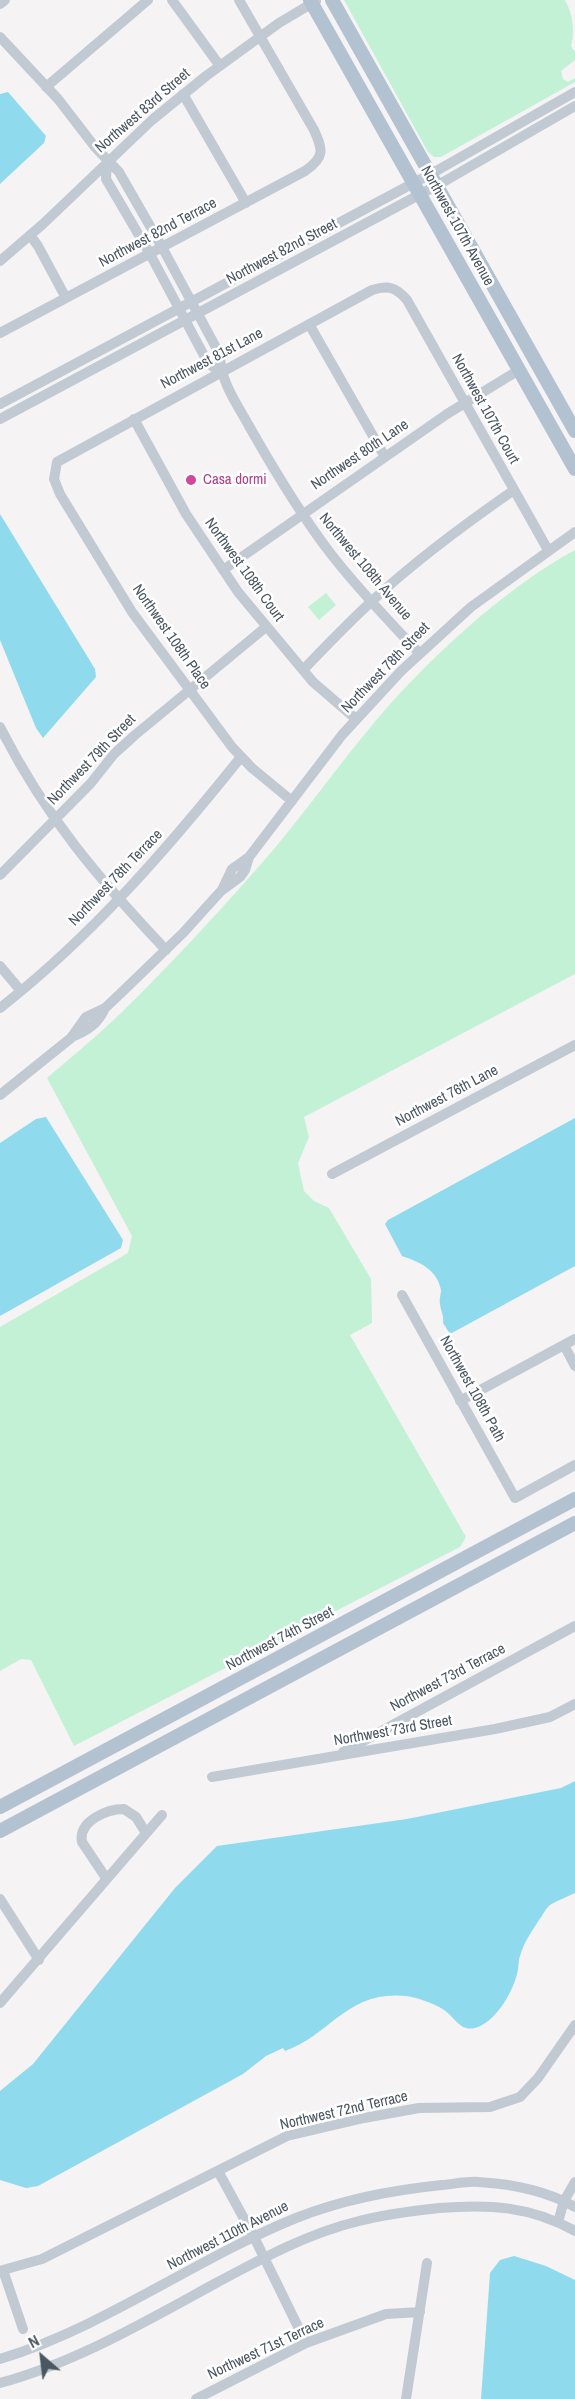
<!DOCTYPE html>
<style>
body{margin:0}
#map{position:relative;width:575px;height:2399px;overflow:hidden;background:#f5f3f3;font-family:"Archivo Narrow",sans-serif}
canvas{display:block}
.north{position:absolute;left:12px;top:2327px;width:60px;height:60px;-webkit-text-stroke:4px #fff;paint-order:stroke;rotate:332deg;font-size:16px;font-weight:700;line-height:24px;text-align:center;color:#4a5661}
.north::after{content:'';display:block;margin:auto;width:21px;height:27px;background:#4a5661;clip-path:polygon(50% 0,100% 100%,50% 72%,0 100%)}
</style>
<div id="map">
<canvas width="575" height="2399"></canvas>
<div class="north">N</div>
</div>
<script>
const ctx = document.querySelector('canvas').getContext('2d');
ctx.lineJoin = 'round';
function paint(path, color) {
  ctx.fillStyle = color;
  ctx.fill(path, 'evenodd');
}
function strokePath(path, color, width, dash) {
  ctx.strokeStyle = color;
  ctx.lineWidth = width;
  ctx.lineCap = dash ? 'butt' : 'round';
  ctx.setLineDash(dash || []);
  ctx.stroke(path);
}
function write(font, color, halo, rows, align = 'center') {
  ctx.font = font + ' "Archivo Narrow",sans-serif';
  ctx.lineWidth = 5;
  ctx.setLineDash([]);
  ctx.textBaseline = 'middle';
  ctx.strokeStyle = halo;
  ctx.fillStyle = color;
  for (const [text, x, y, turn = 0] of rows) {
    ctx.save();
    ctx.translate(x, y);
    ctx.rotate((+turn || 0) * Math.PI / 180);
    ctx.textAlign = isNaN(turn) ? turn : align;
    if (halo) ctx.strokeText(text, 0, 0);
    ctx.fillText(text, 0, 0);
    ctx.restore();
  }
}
paint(new Path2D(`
 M344,0H565C573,14 575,31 571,46L575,52V60L561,71L563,79L568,82L575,78V82L441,157H434L428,152Z
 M575,550V974L304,1117L309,1137L298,1163L304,1191L314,1201L329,1208L371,1279L372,1323L350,1335L466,1537L460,1547L74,1746L31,1660L21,1659L0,1671V1327L128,1253L132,1236L47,1078C71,1057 96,1037 119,1015C173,962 225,906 274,849C308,808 339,765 373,724C424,663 504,588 575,550Z
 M326,593L336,605L319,620L308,607Z`), '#c3f1d5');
paint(new Path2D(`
 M8,92L46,136L44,143L0,184V94Z
 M0,514L95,669L96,677L43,738L36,728L0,640Z
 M46,1117L123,1240L121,1248L0,1316V1143L36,1119Z
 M575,1118V1266L450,1334L443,1323C444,1315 441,1312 440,1304C439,1300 441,1294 441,1290C437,1269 419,1262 402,1256L385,1224L388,1220Z
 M575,1781V1893C567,1897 558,1900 550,1905C546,1908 543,1915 539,1920C532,1931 524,1942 520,1956C518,1961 519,1968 517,1974C513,1991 498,2017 482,2025C462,2036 457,2019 444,2010C436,2004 416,1997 406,1996C347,1990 332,2034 285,2051L283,2048L266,2056L243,2074L38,2186L26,2188L0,2180V2091L33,2064L175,1888L217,1846L407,1819L561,1788Z
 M514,2256L546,2266L575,2280V2399H481L490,2273L500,2260Z`), '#90daee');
strokePath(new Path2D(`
 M172,0L220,66
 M0,4L5,0
 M0,37L58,99L95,147L119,172L162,247L220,355C220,381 237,404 249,426C274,470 300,514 331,554C358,589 389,621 419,653
 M46,87L148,0
 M183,94L246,203
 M107,161L106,179L150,254L208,363L220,372
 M30,235L38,246L66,298
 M0,261L43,224L152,120L206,76L279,23L316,1
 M309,324L385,457
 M0,333L305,171C325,157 323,150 314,130L239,0
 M0,404L438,170L575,92
 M0,419L445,181L575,106
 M134,419L186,514L238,592L313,682L356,719
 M223,570L447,414L519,370
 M303,670C325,647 348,623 372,601C416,560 465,524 514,490
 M0,727C45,816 98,878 166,950
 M292,801L252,768L232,747L132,612L60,494L54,479L57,462L372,290C388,285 396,287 407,300L548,550
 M0,875L91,783L114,754L135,735L266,627
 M222,890L232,869L249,857
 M0,966L21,991
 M0,1008C92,936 168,848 241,757
 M72,1037C88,1030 98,1024 105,1008
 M0,1095L71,1038L86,1017L105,1008L125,989L183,933L221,891L240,877L245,870L249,857L342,735L401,671L471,607L575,532
 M332,1174L575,1045
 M402,1295L515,1498L575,1465
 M564,1345L575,1366
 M460,1401L575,1339
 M343,1752L575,1626
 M212,1777L495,1729L550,1717L575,1704
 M106,1878L82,1842C78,1821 107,1809 124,1809L136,1817L146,1833
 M0,1899L39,1960
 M0,2003L162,1815
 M218,2171L254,2237L306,2343
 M558,2222L564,2201L575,2182
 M23,2329L3,2270L42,2259L287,2136L364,2118L419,2108L490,2107L520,2097L538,2078L575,2025
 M0,2359C105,2327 195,2259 296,2218C344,2199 392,2190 442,2185C454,2184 467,2181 479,2182C511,2184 547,2191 575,2207
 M0,2383C77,2362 148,2320 218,2282C263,2258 309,2233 359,2221C385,2214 412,2211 439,2208C489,2204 530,2206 575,2231
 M196,2399L306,2343L386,2314L420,2312
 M406,2399L427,2263`), '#c1cad2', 10);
strokePath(new Path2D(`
 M310,0L575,469
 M332,0L575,431
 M0,1807L575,1499
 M0,1831L575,1523`), '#b3c2d1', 14);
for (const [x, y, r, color] of [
 [191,480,6,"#d1479c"]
]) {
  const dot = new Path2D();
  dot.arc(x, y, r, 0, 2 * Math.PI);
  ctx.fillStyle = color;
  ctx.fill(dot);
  strokePath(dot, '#fff', 2);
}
write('15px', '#4a5661', '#fff', [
 ["Northwest 83rd Street",143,111,-41],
 ["Northwest 107th Avenue",457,226,61],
 ["Northwest 82nd Terrace",158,233,-28],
 ["Northwest 82nd Street",282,252,-28],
 ["Northwest 81st Lane",212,359,-28],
 ["Northwest 107th Court",485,409,61],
 ["Northwest 80th Lane",360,455,-34],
 ["Northwest 108th Avenue",365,567,50],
 ["Northwest 108th Court",244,570,54],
 ["Northwest 108th Place",171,637,55],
 ["Northwest 78th Street",386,668,-46],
 ["Northwest 79th Street",92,760,-46],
 ["Northwest 78th Terrace",116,878,-46],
 ["Northwest 76th Lane",447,1096,-28],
 ["Northwest 108th Path",472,1389,61],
 ["Northwest 74th Street",280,1639,-28],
 ["Northwest 73rd Terrace",448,1678,-28],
 ["Northwest 73rd Street",393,1731,-10],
 ["Northwest 72nd Terrace",344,2111,-13],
 ["Northwest 110th Avenue",228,2236,-27],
 ["Northwest 71st Terrace",266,2349,-25]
]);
write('15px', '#b23c85', '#fff', [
 ["Casa dormi",203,480]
], 'left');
</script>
